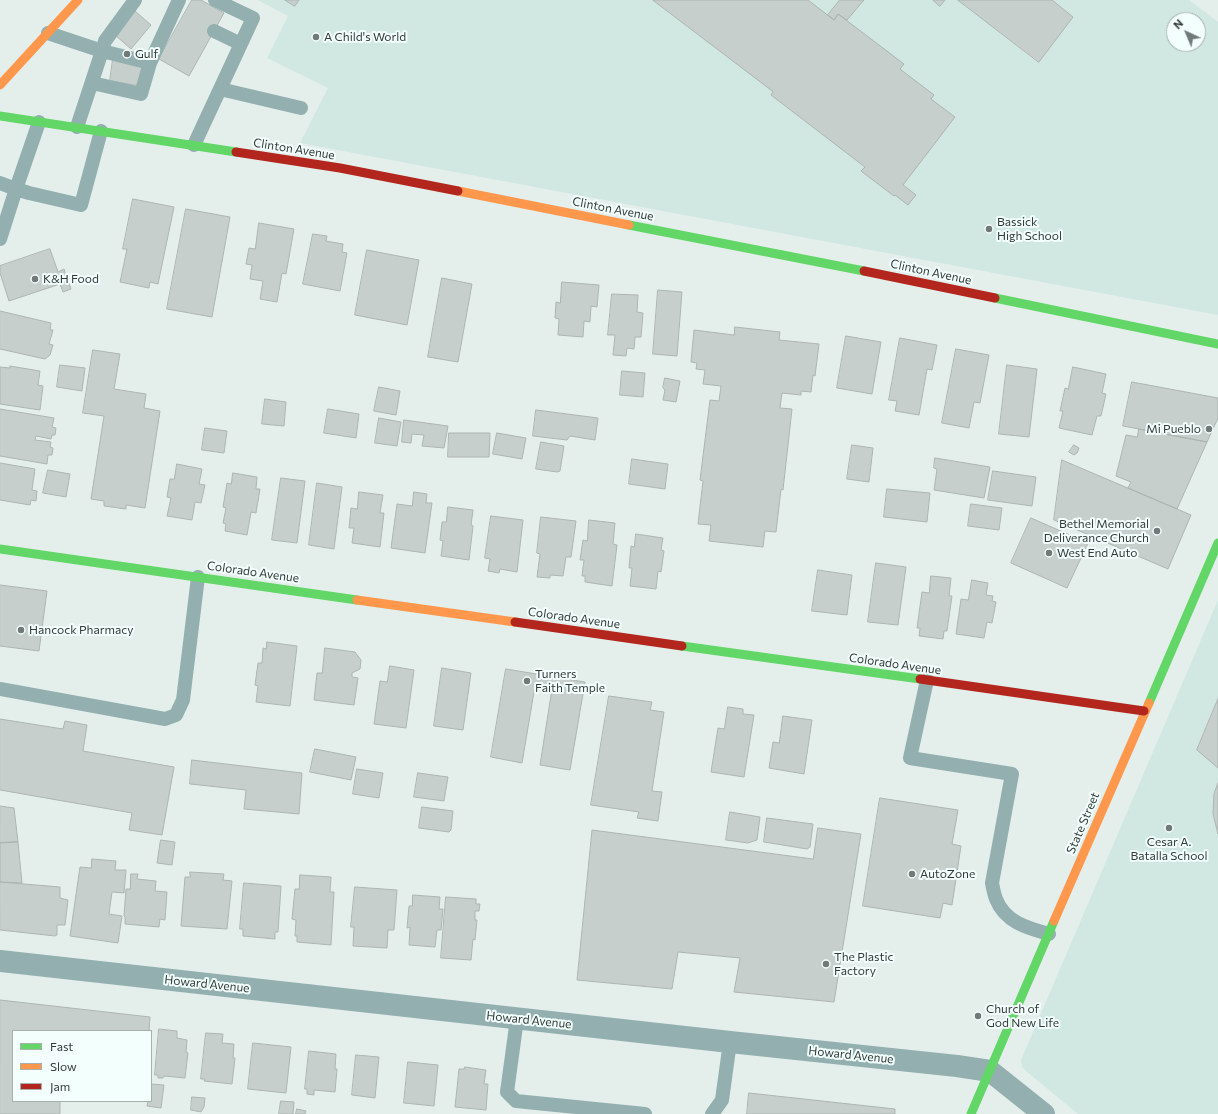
<!DOCTYPE html>
<style>
body{margin:0}
#map{position:relative;width:1218px;height:1114px;overflow:hidden;background:#e4efec;font-family:Commissioner,sans-serif}
canvas{display:block}
.legend{position:absolute;left:12px;top:1030px;width:140px;height:72px;box-sizing:border-box;background:#f2fffc;border:1px solid #a6b1ae;margin:0;padding:5px 7px;list-style:none;font-size:12px;color:#333b39}
.legend li{display:flex;align-items:center;gap:8px;height:20px}
.legend b{width:20px;border:1px solid #a6b1ae}
.north{position:absolute;left:1166px;top:12px;width:40px;height:40px;box-sizing:border-box;background:#f2fffc;border:1px solid #a6b1ae;border-radius:50%;rotate:316deg;font-size:11px;font-weight:700;line-height:16px;text-align:center;color:#333b39}
.north::after{content:'';display:block;margin:auto;width:14px;height:18px;background:#717a78;clip-path:polygon(50% 0,100% 100%,50% 72%,0 100%)}
</style>
<div id="map">
<canvas width="1218" height="1114"></canvas>
<ul class="legend">
<li><b style="height:5px;background:#63d668"></b>Fast</li>
<li><b style="height:5px;background:#ff974d"></b>Slow</li>
<li><b style="height:5px;background:#b3261e"></b>Jam</li>
</ul>
<div class="north">N</div>
</div>
<script>
const ctx = document.querySelector('canvas').getContext('2d');
ctx.lineJoin = 'round';
function paint(path, color) {
  ctx.fillStyle = color;
  ctx.fill(path, 'evenodd');
}
function strokePath(path, color, width, dash) {
  ctx.strokeStyle = color;
  ctx.lineWidth = width;
  ctx.lineCap = dash ? 'butt' : 'round';
  ctx.setLineDash(dash || []);
  ctx.stroke(path);
}
function write(font, color, halo, rows, align = 'center') {
  ctx.font = font + ' Commissioner,sans-serif';
  ctx.lineWidth = 4;
  ctx.setLineDash([]);
  ctx.textBaseline = 'middle';
  ctx.strokeStyle = halo;
  ctx.fillStyle = color;
  for (const [text, x, y, turn = 0] of rows) {
    ctx.save();
    ctx.translate(x, y);
    ctx.rotate((+turn || 0) * Math.PI / 180);
    ctx.textAlign = isNaN(turn) ? turn : align;
    if (halo) ctx.strokeText(text, 0, 0);
    ctx.fillText(text, 0, 0);
    ctx.restore();
  }
}
paint(new Path2D(`
 M258,0H1189L1218,22V315L300,143L328,88L267,58L288,16ZM1174,20H1198V44H1174Z
 M1218,600V1114H1078L1026,1071L1022,1067L1021,1060Z`), '#d1e7e2');
const building = new Path2D(`
 M192,0H201L224,13L189,76L159,59Z
 M285,0H299L295,6Z
 M653,0H808L834,20L838,14L904,64L900,69L934,95L931,99L955,117L903,185L916,195L908,205L895,195L894,196L861,171L865,167L771,95L773,92Z
 M840,0H864L847,20L838,14L834,20L828,15Z
 M933,0H945L940,6Z
 M958,0H1052L1073,17L1039,62Z
 M135,11L151,25L131,49L115,35Z
 M113,59L143,64L140,86L110,81Z
 M133,199L174,207L158,284L150,282L149,288L120,282L127,249H123Z
 M186,209L230,217L212,317L167,309Z
 M259,223L294,229L286,274L282,273L277,302L260,299L263,281L250,279L252,265L246,264L249,248L255,249Z
 M313,234L327,236L326,241L343,244L342,252L347,253L340,291L303,284Z
 M50,249L58,272L64,269L71,289L63,292L60,284L9,301L0,273V266Z
 M367,250L419,260L407,325L355,315Z
 M442,278L472,284L458,362L428,357Z
 M562,282L599,285L597,307L591,306L590,322L584,321L583,337L558,335L559,319L555,318L556,302L560,303Z
 M658,290L682,292L677,356L653,354Z
 M612,294L638,295L637,312L643,313L641,337H635L634,349L627,348L626,356L613,355L615,335H608Z
 M0,311L51,323L50,330H53L49,344L53,345L50,355L45,359L0,349Z
 M735,327L780,332L779,340L819,344L815,376L813,375L811,392L801,391V395L782,393L780,408L792,409L783,490L781,489L776,532L765,531L763,547L709,541L711,525L698,524L703,481L700,480L710,400L719,401L721,386L703,384L705,370L696,369L697,363L691,362L694,330L734,335Z
 M846,336L881,342L872,394L837,388Z
 M900,338L937,345L932,370L927,369L919,415L895,411L897,401L889,400Z
 M956,349L989,355L980,403L974,402L969,428L942,423Z
 M93,350L120,354L114,389L146,394L144,408L160,411L145,508L126,505V509L104,506V501L91,499L104,416L83,413Z
 M60,365L85,368L82,391L57,387Z
 M1007,365L1037,369L1029,437L999,434Z
 M10,366L40,371L38,385L43,386L40,410L0,404V367L10,368Z
 M1073,367L1106,374L1102,393L1106,394L1101,416H1097L1092,435L1059,428L1063,411H1060L1065,388L1068,389Z
 M622,371L645,373L643,397L620,395Z
 M665,378L680,381L676,402L663,400L665,390L663,388Z
 M1132,382L1218,398V418L1207,442L1123,426Z
 M379,387L400,391L396,415L374,411Z
 M265,399L286,402L284,426L262,424Z
 M0,409L54,418L52,427L56,428L55,435H52L51,439L36,436L35,440L51,442L50,447L53,448L52,455H48L47,464L0,456Z
 M328,409L359,414L356,438L324,433Z
 M536,410L598,418L595,440L570,436L567,440L533,436Z
 M379,418L401,422L397,446L375,443Z
 M404,420L448,426L444,448L422,446L424,435L412,434L411,443L402,442Z
 M205,428L227,431L224,453L202,450Z
 M1139,429L1207,442L1177,509L1128,488L1131,482L1116,476L1126,435L1137,437Z
 M449,433H490L489,457H448Z
 M497,433L526,438L522,459L493,454Z
 M541,442L564,446L560,471L557,472L536,469Z
 M852,445L873,448L869,482L847,479Z
 M1074,445L1079,448L1077,453L1074,455L1069,452Z
 M935,458L990,467L984,498L934,490L937,469L934,468Z
 M632,459L668,464L665,489L629,484Z
 M1062,460L1191,515L1168,569L1054,520Z
 M0,463L35,469L32,490L37,491L36,501L31,500L30,505L0,500Z
 M177,464L202,469L199,484L205,485L201,503L195,502L192,520L167,516L171,498L167,497L170,479H174Z
 M48,470L70,474L66,497L43,493Z
 M993,471L1036,477L1032,506L988,500Z
 M233,473L257,477L256,489H260L256,513L251,512L247,535L225,531L226,524L223,523L226,508L223,507L227,483L231,484Z
 M281,478L305,481L297,543L272,540Z
 M317,483L342,487L334,549L309,545Z
 M887,489L930,493L927,522L884,517Z
 M359,492L383,495L380,513H384L380,547L352,543L354,528H349L351,508L357,509Z
 M414,492L427,494L426,503H432L425,553L391,548L397,504L412,506Z
 M971,504L1002,508L999,530L968,526Z
 M448,507L473,510L471,525L473,526L469,560L441,556L443,541L440,540L442,522H446Z
 M491,516L523,520L517,572L500,569L499,573L488,571L490,559L485,558Z
 M541,517L576,521L571,557H566L563,576L550,575V578L537,577L540,554L537,553Z
 M1031,518L1088,543L1067,588L1011,563Z
 M589,520L615,523L613,544L617,545L612,586L585,582V576H582L584,560H580L583,540L587,541Z
 M636,534L663,538L661,550L664,551L661,572L658,571L656,589L630,586L632,568H629L631,546L634,547Z
 M876,563L906,567L898,625L868,622Z
 M818,570L852,575L847,615L812,611Z
 M931,576L951,578L949,596H952L947,631H944L943,639L919,636L920,628H917L922,592L929,593Z
 M972,580L988,583L986,595L993,596L992,601L996,602L992,623L987,622L984,638L956,634L961,599L968,600Z
 M0,585L47,591L39,651L0,646Z
 M267,642L297,646L290,706L256,702L258,686L255,685L258,663H262L263,648L266,649Z
 M325,648L355,652L361,660L360,669L352,673V677L358,678L354,705L314,700L317,673H322Z
 M390,666L414,670L406,728L374,724L380,681L387,682Z
 M442,668L471,673L463,730L434,726Z
 M506,669L585,682L570,770L540,765L552,689L535,686L522,763L491,757Z
 M609,696L652,702L650,710L664,712L652,791L662,792L658,821L637,818L639,812L591,805Z
 M1218,699V768L1197,750Z
 M728,707L743,709V714L754,715L744,777L711,772L718,728L724,729Z
 M783,716L812,720L804,774L769,768L773,742L779,743Z
 M0,719L63,729L65,721L87,725L83,751L174,767L162,835L129,830L132,813L0,790Z
 M315,749L356,757L351,780L310,772Z
 M192,760L302,773L299,814L244,809L246,790L190,784Z
 M357,769L383,773L379,798L353,794Z
 M418,773L448,777L444,801L414,797Z
 M1218,783V834L1213,814L1214,794Z
 M880,798L958,810L952,844L961,846L952,905L943,903L940,918L863,906Z
 M0,806L14,808L18,842L0,843Z
 M422,807L453,811L451,830L449,832L419,828Z
 M730,812L760,817L757,840L748,843L726,840Z
 M767,818L813,824L810,847L807,849L764,842Z
 M818,828L861,834L834,1002L734,992L740,958L678,952L672,989L577,980L592,830L813,859Z
 M161,840L175,842L172,865L157,863L160,843Z
 M18,842L22,883L0,882V843Z
 M92,859L116,861L115,870H126L124,893L112,892L109,914L122,916L118,943L70,936L80,867L91,868Z
 M190,872L224,874L223,880L232,881L227,929L181,926L185,877H190Z
 M131,874H138L137,879L156,881L155,891L167,892L165,920L160,919L159,927L125,924V917L124,916L126,889H130Z
 M300,875L331,877L330,892H334L331,945L297,942V936H295L296,920L292,919L295,889H299Z
 M0,882L60,887V898L68,900L65,925H57V935L55,936L0,930Z
 M244,883L281,886L278,932H275V939L243,936V929H240Z
 M355,887L397,890L394,930H388L387,948L353,946L354,927H351Z
 M413,895L440,897L439,909H443L441,930H437L435,947L409,945L410,927L407,928L409,906H412Z
 M446,897L476,899V904H480L479,911H475V920H477L475,940L473,939L471,960L441,958Z
 M0,1000L150,1017L149,1031H13V1101H60V1114H0Z
 M159,1029L177,1031V1038L187,1040L186,1052L188,1053L185,1078L164,1076L163,1078H158V1075H155Z
 M206,1033L223,1034L222,1043L234,1044L233,1058H235L232,1084L204,1081L205,1079H201Z
 M253,1043L291,1047L286,1093L248,1089Z
 M309,1051L336,1054L335,1069H337L335,1092L314,1090V1095L307,1094V1089H305Z
 M356,1055L379,1057L375,1098L352,1095Z
 M408,1062L438,1065L434,1106L404,1103Z
 M465,1067L486,1070L484,1084H488L486,1110L455,1107L459,1069H464Z
 M151,1084L164,1085L161,1108L147,1106L148,1101H151Z
 M749,1093L895,1109V1114H747Z
 M192,1097L205,1098L204,1107L201,1112L191,1110Z
 M281,1101L294,1102L293,1114H279Z
 M297,1109L306,1111L305,1114H296Z`);
paint(building, '#c7cfcc');
strokePath(building, '#adb5b2', 1);
strokePath(new Path2D(`
 M135,0L105,41L102,51L150,63L179,0
 M214,31L241,44
 M48,33L102,51L77,127
 M92,83L141,94L150,63
 M220,89L301,108
 M39,122L16,189L29,193L81,205L101,131
 M194,145L253,18L215,0
 M0,183L16,189L0,239
 M927,680L910,758L1012,774L992,883C993,888 994,894 996,899C1005,922 1027,928 1049,934
 M0,689L165,719L176,715L183,700L198,577
 M517,1019L507,1092L516,1101L645,1114
 M712,1114L722,1100L730,1042`), '#93afb0', 14);
strokePath(new Path2D(`
 M0,961L730,1042L957,1066L990,1071L1044,1114`), '#93afb0', 22);
strokePath(new Path2D(`
 M0,116L236,152
 M629,225L864,271
 M995,298L1218,344
 M0,549L357,600
 M682,646L920,679
 M1149,703L1218,543
 M971,1114L1054,921`), '#63d668', 9);
strokePath(new Path2D(`
 M0,85L78,0
 M458,191L629,225
 M357,600L515,622
 M1054,921L1149,703`), '#ff974d', 9);
strokePath(new Path2D(`
 M236,152L340,168L458,191
 M864,271L995,298
 M515,622L682,646
 M920,679L1144,711`), '#b3261e', 9);
for (const [x, y, r, color] of [
 [316,37,4,"#717a78"],
 [127,54,4,"#717a78"],
 [989,229,4,"#717a78"],
 [35,279,4,"#717a78"],
 [1209,429,4,"#717a78"],
 [1157,531,4,"#717a78"],
 [1049,553,4,"#717a78"],
 [21,630,4,"#717a78"],
 [527,681,4,"#717a78"],
 [1169,828,4,"#717a78"],
 [912,874,4,"#717a78"],
 [826,964,4,"#717a78"],
 [978,1016,4,"#717a78"]
]) {
  const dot = new Path2D();
  dot.arc(x, y, r, 0, 2 * Math.PI);
  ctx.fillStyle = color;
  ctx.fill(dot);
  strokePath(dot, '#f2fffc', 1.5);
}
write('12px', '#333b39', '#f2fffc', [
 ["A Child's World",324,37],
 ["Gulf",135,54],
 ["Bassick",997,222],
 ["High School",997,236],
 ["K&H Food",43,279],
 ["Mi Pueblo",1201,429,"right"],
 ["Bethel Memorial",1149,524,"right"],
 ["Deliverance Church",1149,538,"right"],
 ["West End Auto",1057,553],
 ["Hancock Pharmacy",29,630],
 ["Turners",535,674],
 ["Faith Temple",535,688],
 ["Cesar A.",1169,842,"center"],
 ["Batalla School",1169,856,"center"],
 ["AutoZone",920,874],
 ["The Plastic",834,957],
 ["Factory",834,971],
 ["Church of",986,1009],
 ["God New Life",986,1023]
], 'left');
write('12px', '#333b39', '#f2fffc', [
 ["Clinton Avenue",294,149,9],
 ["Clinton Avenue",613,209,11],
 ["Clinton Avenue",931,272,12],
 ["Colorado Avenue",253,572,8],
 ["Colorado Avenue",574,618,8],
 ["Colorado Avenue",895,664,8],
 ["State Street",1083,823,-67],
 ["Howard Avenue",207,984,6],
 ["Howard Avenue",529,1020,6],
 ["Howard Avenue",851,1055,6]
]);
</script>
